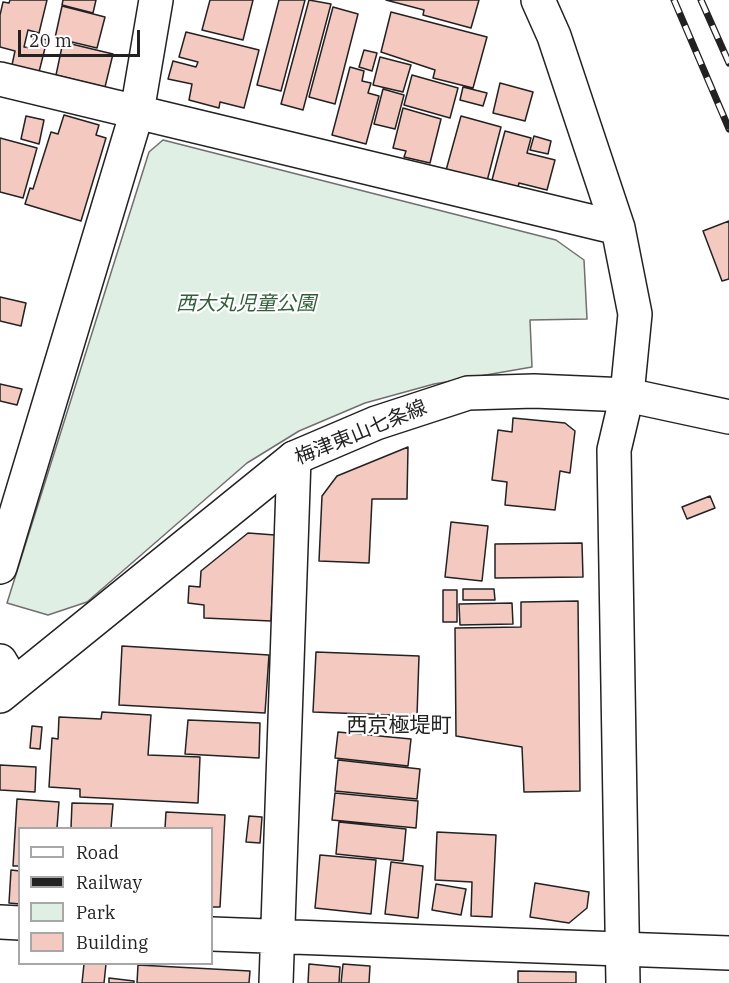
<!DOCTYPE html>
<meta charset="utf-8">
<style>
body{margin:0}
#map{position:relative;width:729px;height:983px;overflow:hidden;background:#fff;font-family:"IBM Plex Serif",serif}
canvas{display:block}
.legend{position:absolute;left:18px;top:827px;width:195px;height:138px;box-sizing:border-box;background:#fff;border:2px solid #a7a7a7;margin:0;padding:8px 10px;list-style:none;font-size:18px;color:#222}
.legend li{display:flex;align-items:center;gap:12px;height:30px}
.legend b{width:30px;border:2px solid #a7a7a7}
.scale{position:absolute;left:18px;top:30px;width:122px;height:27px;box-sizing:border-box;border:3px solid #222;border-top:0;padding-left:8px;font-size:18px;line-height:21px;white-space:nowrap;color:#222;-webkit-text-stroke:4px #fff;paint-order:stroke}
</style>
<div id="map">
<canvas width="729" height="983"></canvas>
<ul class="legend">
<li><b style="height:8px;background:#fff"></b>Road</li>
<li><b style="height:8px;background:#222"></b>Railway</li>
<li><b style="height:16px;background:#e0efe3"></b>Park</li>
<li><b style="height:16px;background:#f3c9c0"></b>Building</li>
</ul>
<div class="scale">20 m</div>
</div>
<script>
const ctx = document.querySelector('canvas').getContext('2d');
ctx.lineJoin = 'round';
function paint(path, color) {
  ctx.fillStyle = color;
  ctx.fill(path, 'evenodd');
}
function strokePath(path, color, width, dash) {
  ctx.strokeStyle = color;
  ctx.lineWidth = width;
  ctx.lineCap = dash ? 'butt' : 'round';
  ctx.setLineDash(dash || []);
  ctx.stroke(path);
}
function write(font, color, halo, rows, align = 'center') {
  ctx.font = font + ' "IBM Plex Serif","Noto Sans JP",serif';
  ctx.lineWidth = 4.5;
  ctx.setLineDash([]);
  ctx.textBaseline = 'middle';
  ctx.strokeStyle = halo;
  ctx.fillStyle = color;
  for (const [text, x, y, turn = 0] of rows) {
    ctx.save();
    ctx.translate(x, y);
    ctx.rotate((+turn || 0) * Math.PI / 180);
    ctx.textAlign = isNaN(turn) ? turn : align;
    if (halo) ctx.strokeText(text, 0, 0);
    ctx.fillText(text, 0, 0);
    ctx.restore();
  }
}
const green = new Path2D(`
 M163,140L556,240L584,260L587,319L530,320L532,367L434,384L365,403L299,431L247,463L87,602L48,615L7,603L149,152Z`);
paint(green, '#e0efe3');
strokePath(green, '#6f6f6f', 1.5);
const building = new Path2D(`
 M10,0H47L39,33L28,30L24,47L32,48L34,37L47,40L39,72L12,65L15,51L0,47V15L3,2L9,3Z
 M63,0H96L93,13L62,5Z
 M210,0H253L243,40L202,30Z
 M279,0H305L281,91L257,85Z
 M309,0L331,4L303,110L281,104Z
 M386,0H479L471,28L423,15L424,10Z
 M62,6L105,17L97,48L55,38Z
 M333,7L358,14L335,104L309,97Z
 M391,12L487,37L473,88L433,78L435,70L381,52Z
 M186,32L259,50L244,108L220,102L219,108L189,100L192,84L168,79L173,61L196,67L198,62L179,57Z
 M63,42L113,54L105,87L56,75Z
 M364,50L377,53L372,71L359,67Z
 M380,57L411,65L403,92L373,85Z
 M350,67L364,71L362,81L371,83L368,93L379,96L366,144L332,135Z
 M412,75L458,88L450,118L404,105Z
 M500,83L533,92L525,121L493,113Z
 M463,87L487,93L483,106L460,100Z
 M383,89L404,95L395,129L374,124Z
 M403,108L441,119L430,163L404,157L406,151L393,148Z
 M64,115L99,125L96,135L106,138L81,221L25,204L30,188L33,189L51,132L58,134Z
 M26,116L44,120L39,144L21,139Z
 M461,116L501,127L486,185L445,174Z
 M505,131L531,138L527,153L555,160L547,190L519,183L518,187L492,180Z
 M534,136L551,141L548,154L530,150Z
 M0,138L37,148L23,198L0,192Z
 M729,221V279L722,281L703,231Z
 M0,297L26,303L21,326L0,321Z
 M0,384L22,389L17,405L0,401Z
 M513,418L565,423L575,431L570,473L560,471L555,510L505,505L507,482L492,480L498,430L512,432Z
 M408,447L407,499H372L369,563L319,561L322,496L337,476Z
 M710,496L715,508L687,519L682,507Z
 M451,522L488,526L482,581L445,577Z
 M248,533L275,535L271,621L204,618V605L188,603L189,586L200,587L201,571Z
 M582,543L583,577L495,578V544Z
 M463,589H494L495,600H463Z
 M443,590H457V622H443Z
 M578,601L580,791L524,792L522,747L456,736L455,628L521,627V602Z
 M512,603L513,624L460,625L459,604Z
 M122,646L269,655L265,713L119,705Z
 M316,652L419,656L417,716L313,712Z
 M102,712L151,715L148,755L200,757L198,803L80,797V789L49,787L52,738L58,739L59,717L101,719Z
 M188,720L260,723L259,758L185,754Z
 M32,726L42,727L40,749L30,748Z
 M338,732L411,739L408,766L335,758Z
 M338,760L420,769L417,799L335,791Z
 M0,765L36,767L35,792L0,790Z
 M335,793L418,801L416,828L332,820Z
 M17,799L59,802L57,828H20V866H13Z
 M72,803L113,804L111,828H71Z
 M166,812L225,815L220,907H212V828H165Z
 M249,816L262,817L260,843L246,842Z
 M339,822L406,829L403,861L336,854Z
 M437,832L496,835L492,917L471,916L472,882L435,880Z
 M320,855L376,860L371,914L315,908Z
 M391,862L423,866L418,918L385,914Z
 M11,870L20,871V904L9,903Z
 M535,883L589,892L587,908L569,923L530,917Z
 M436,884L466,889L461,915L432,910Z
 M84,964H106L104,983H82Z
 M309,964L340,967L339,983H308Z
 M343,964L370,966L369,983H341Z
 M138,965L250,971L249,983H137Z
 M518,971L576,972V983H518Z
 M109,978L134,981V983H109Z`);
paint(building, '#f3c9c0');
strokePath(building, '#222', 1.5);
const minor = new Path2D(`
 M538,0L554,36L618,228L635,314L627,395
 M0,79L618,228
 M0,567L137,112L156,0
 M0,661L13,683
 M0,922L20,923
 M212,934L729,953
 M276,983L294,458`);
const tertiary = new Path2D(`
 M623,983L614,450L627,395`);
const secondary = new Path2D(`
 M0,696L294,458L376,423L468,393L534,391L627,395L729,417`);
strokePath(minor, '#222', 36);
strokePath(tertiary, '#222', 36);
strokePath(secondary, '#222', 36);
strokePath(minor, '#fff', 33);
strokePath(tertiary, '#fff', 33);
strokePath(secondary, '#fff', 33);
const rail = new Path2D(`
 M674,0L729,129
 M701,0L729,63`);
strokePath(rail, '#222', 7);
strokePath(rail, '#fff', 4.5, [14]);
write('italic 20px', '#2f5e38', '#fff', [
 ["西大丸児童公園",246,304]
]);
write('20px', '#222', '#fff', [
 ["梅津東山七条線",361,433,-22]
]);
write('21px', '#222', '#fff', [
 ["西京極堤町",399,726]
]);
</script>
